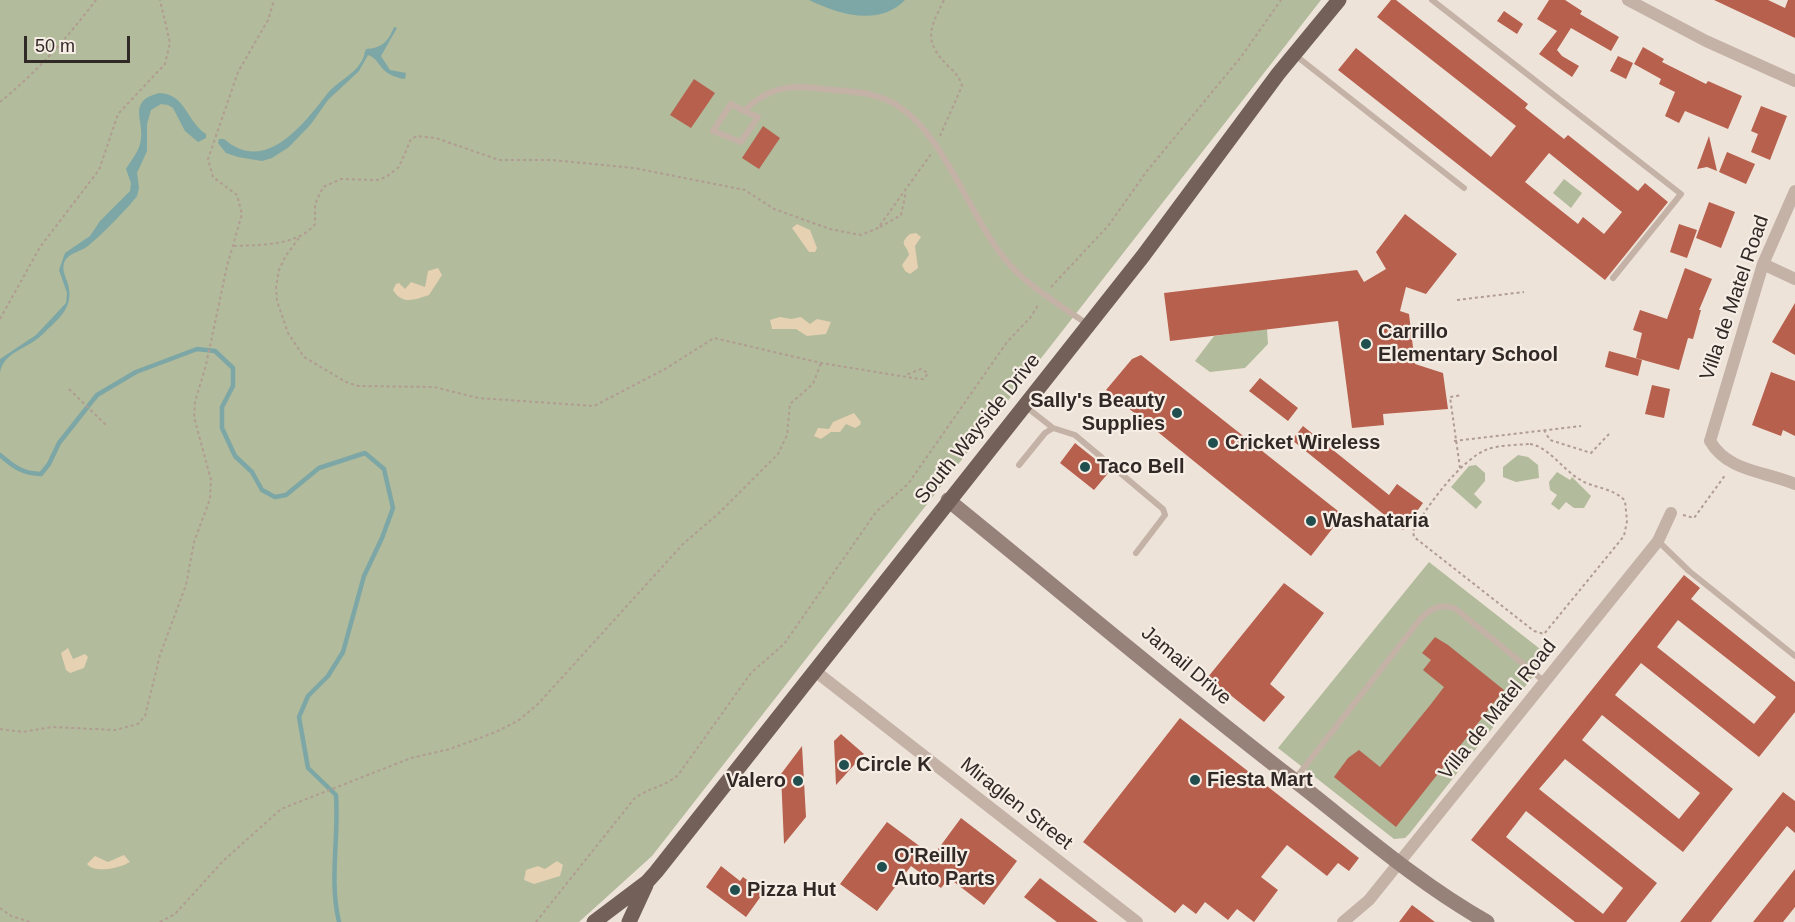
<!DOCTYPE html>
<style>
body{margin:0}
#map{position:relative;width:1795px;height:922px;overflow:hidden;background:#eee3d9;font-family:Arial,sans-serif}
canvas{display:block}
.scale{position:absolute;left:24px;top:36px;width:106px;height:27px;box-sizing:border-box;border:3px solid #312926;border-top:0;padding-left:8px;font-size:18px;line-height:21px;white-space:nowrap;color:#312926;-webkit-text-stroke:4px #f6ede5;paint-order:stroke}
</style>
<div id="map">
<canvas width="1795" height="922"></canvas>
<div class="scale">50 m</div>
</div>
<script>
const ctx = document.querySelector('canvas').getContext('2d');
ctx.lineJoin = 'round';
function paint(path, color) {
  ctx.fillStyle = color;
  ctx.fill(path, 'evenodd');
}
function strokePath(path, color, width, dash) {
  ctx.strokeStyle = color;
  ctx.lineWidth = width;
  ctx.lineCap = dash ? 'butt' : 'round';
  ctx.setLineDash(dash || []);
  ctx.stroke(path);
}
function write(font, color, halo, rows, align = 'center') {
  ctx.font = font + ' Arial,sans-serif';
  ctx.lineWidth = 4.5;
  ctx.setLineDash([]);
  ctx.textBaseline = 'middle';
  ctx.strokeStyle = halo;
  ctx.fillStyle = color;
  for (const [text, x, y, turn = 0] of rows) {
    ctx.save();
    ctx.translate(x, y);
    ctx.rotate((+turn || 0) * Math.PI / 180);
    ctx.textAlign = isNaN(turn) ? turn : align;
    if (halo) ctx.strokeText(text, 0, 0);
    ctx.fillText(text, 0, 0);
    ctx.restore();
  }
}
paint(new Path2D(`
 M0,0H1321L652,856L579,922H0Z
 M1564,179L1582,193L1571,208L1553,193Z
 M1267,329L1268,344L1245,368L1210,372L1195,361L1214,336Z
 M1518,455L1528,457L1538,465L1539,478L1516,482L1503,477V467Z
 M1476,465L1485,473V481L1474,494L1482,502L1476,509L1451,487L1469,466Z
 M1557,472L1570,480L1572,477L1591,496L1584,508H1574L1566,502L1559,510L1551,504L1557,495L1550,490L1549,482Z
 M1429,562L1549,656L1410,833L1405,838L1394,839L1278,748Z`), '#b2bb9b');
paint(new Path2D(`
 M797,224L810,230L817,248L815,252H809L792,228Z
 M910,234L916,233L921,237L915,246L918,268L910,274L905,271L902,265L909,255C908,245 897,245 910,234Z
 M438,268L442,275L429,295C414,300 402,305 393,290L396,284L399,283L405,289L411,282L425,287L428,271Z
 M780,317L791,319L801,317L810,324L817,319L831,322L826,334L807,336L796,329H772L770,320Z
 M854,413L861,422L860,425L855,428L846,424L840,432H831L821,439L814,436L818,428L829,429L833,422Z
 M68,648L73,659L85,654L88,657L84,668L70,673L66,670L61,653Z
 M124,855L130,862C120,868 95,874 87,864L95,856L108,862Z
 M557,861L563,865L560,876L534,884L524,880L526,870L538,866L545,869Z`), '#e6d1b3');
paint(new Path2D(`
 M809,0H905C879,27 838,14 809,0Z
 M394,27L397,28L381,56L390,70L406,73L405,79C378,75 382,60 368,55L359,71L328,100L311,124L289,147L272,158L262,161L238,157L226,153L218,143L219,139H224C265,175 303,125 327,94C336,82 353,76 361,62C364,58 364,54 366,49C382,48 388,42 394,27Z
 M159,93C186,94 186,121 206,134V138L198,142L185,131L173,108L168,105L161,104L151,110L147,124V151L137,173L139,188L137,196C131,205 94,243 85,248C78,252 67,254 64,263C62,269 65,276 67,281C76,307 59,318 42,335C27,349 3,352 0,373V359L36,335L66,303L67,293L59,270L65,253L90,236L100,221L130,191L131,183L126,169C132,159 140,150 141,139C144,120 127,101 159,93Z`), '#7ca7a6');
strokePath(new Path2D(`
 M0,455C13,466 22,474 41,474L49,464L59,443L97,395L136,372L197,349L215,351L233,368V386L222,407V428L235,456L252,472L262,490L275,497L286,495L319,468L365,453L384,469L393,508L382,538L364,576L343,652L328,676L308,696L299,717L308,768L336,795C339,838 329,880 339,922`), '#7ca7a6', 4.5);
paint(new Path2D(`
 M1391,0H1396L1528,104L1525,108L1564,139L1568,135L1638,191L1645,183L1668,202L1605,280L1338,70L1356,48L1491,157L1516,126L1377,17ZM1549,153L1622,212L1604,234L1583,217L1578,224L1525,182Z
 M1549,0H1565L1582,11L1580,14L1619,37L1611,51L1571,28L1557,50L1562,56L1579,66L1572,77L1539,54L1557,31L1537,19Z
 M1714,0H1768L1785,8L1788,0H1795V38Z
 M1504,11L1523,24L1517,34L1497,21Z
 M1643,47L1664,59L1662,62L1706,84L1708,81L1742,96L1728,129L1685,111L1679,123L1665,116L1675,92L1659,84L1661,79L1634,64Z
 M1618,56L1633,63L1626,79L1610,71Z
 M694,79L715,93L691,128L670,115Z
 M1761,106L1787,116L1770,160L1751,152L1758,134L1751,131Z
 M763,126L780,138L759,169L742,158Z
 M1709,136L1717,171L1707,167L1697,169Z
 M1727,152L1755,164L1746,184L1719,172Z
 M1709,202L1735,212L1721,248L1696,238Z
 M1405,214L1457,254L1426,294L1406,287L1400,311L1409,314L1415,364L1443,373L1448,409L1383,414L1384,425L1352,428L1338,321L1170,341L1164,293L1357,270L1364,282L1386,269L1376,252Z
 M1679,224L1697,230L1687,258L1670,252Z
 M1685,268L1712,279L1699,310H1701L1693,339L1688,338L1679,370L1636,358L1642,333L1633,330L1640,310L1667,319Z
 M1795,303V355L1772,342Z
 M1609,351L1642,360L1638,376L1605,367Z
 M1141,355L1343,515L1311,556L1106,390L1132,359Z
 M1771,372L1795,381V436L1783,430L1781,436L1752,425Z
 M1260,378L1298,408L1288,421L1249,391Z
 M1652,385L1670,389L1664,418L1645,414Z
 M1303,426L1389,495L1397,484L1423,503L1403,530L1292,440Z
 M1075,443L1110,471L1094,490L1060,463Z
 M1684,575L1700,588L1691,599L1795,682V712L1759,757L1641,663L1615,695L1733,789L1683,852L1565,759L1539,789L1657,883L1626,922H1575L1471,840ZM1678,620L1776,697L1754,724L1657,647ZM1602,715L1700,793L1679,819L1582,740ZM1526,811L1623,888L1603,914L1506,837Z
 M1284,583L1324,613L1270,684L1285,697L1264,722L1208,677Z
 M1435,637L1448,645L1504,690L1396,827L1334,777L1348,758L1359,750L1380,767L1431,704L1444,687L1423,670L1431,660L1422,653Z
 M1180,718L1359,858L1349,871L1338,863L1327,876L1287,845L1261,877L1278,890L1254,922L1237,909L1228,920L1205,902L1196,914L1183,904L1175,913L1083,842Z
 M841,734L864,754L836,785L834,741Z
 M802,746L806,817L784,844L781,774Z
 M1783,792L1795,801V833L1787,826L1711,922H1680Z
 M961,818L1017,861L984,905L949,878L941,888L911,866L877,911L840,884L887,822L933,856Z
 M721,866L740,881L743,877L764,892L746,917L706,887Z
 M1795,869V907L1783,922H1753Z
 M1040,878L1098,922H1057L1024,897Z
 M1412,905L1435,922H1399Z`), '#b7604d');
strokePath(new Path2D(`
 M0,102C37,72 67,38 96,0
 M940,136L962,86C960,78 955,72 949,67C923,41 929,30 944,0
 M880,227L901,215L906,192
 M299,238L285,257L279,270L276,287L277,301L288,333L304,357L346,382L358,386L434,387L478,398L594,406L665,369L714,338L821,363L919,379H924L928,373L921,369L906,375
 M234,246C259,245 298,246 315,224V204L323,187L341,179L377,180L386,177L399,167L411,139L417,136L436,138L499,160H552L634,168L745,190L774,209L830,229L861,235L878,228L931,154
 M1051,287L1108,226L1147,171L1241,57L1281,0
 M1457,300L1524,292
 M0,319L40,247L99,170L118,114L165,64L170,43L160,0
 M69,389L106,425
 M1544,430L1550,440L1591,453L1609,434
 M1454,441L1581,426
 M1530,444C1549,447 1562,469 1579,479C1594,489 1613,487 1625,501L1627,521L1624,536L1544,634L1534,631L1414,537L1413,531C1427,506 1461,459 1488,449C1500,445 1516,445 1530,444Z
 M1460,468L1450,397L1462,395
 M1683,515L1694,518L1726,474
 M0,729L23,732L52,727L115,730L138,724L145,716L160,655L186,585L194,542L210,499L211,480L194,417L195,402L206,365L227,266L242,214L237,195L213,177L208,159L238,72L268,20L274,0
 M0,908L11,916L30,922
 M160,922L175,914L223,861L281,809L411,758L450,749L496,732L519,720L538,704L683,544L719,513L778,454L787,435L790,404L813,384L821,363
 M536,922L634,799C647,788 665,787 678,775L751,673L784,644L876,512L908,484L1007,342L1030,318L1039,304`), '#b09c91', 2, [3, 3]);
strokePath(new Path2D(`
 M1432,0L1681,194L1613,278
 M1295,55L1464,188
 M744,111L758,117L741,142L713,131L731,104L744,111C768,87 791,84 823,89C842,91 864,91 882,98C943,120 967,219 1011,266C1032,289 1062,306 1087,324
 M1025,406L1053,428
 M1019,465L1045,433L1053,428L1075,435L1163,509L1165,515L1136,553
 M1658,541L1689,571L1795,656
 M1295,779L1422,617C1434,607 1441,603 1456,609L1545,682`), '#c4b2a7', 6);
strokePath(new Path2D(`
 M1628,0L1706,41L1795,81
 M1795,191L1763,264L1710,441C1728,472 1765,471 1795,484
 M1763,264L1795,279
 M815,671L1137,922
 M1343,922L1369,900L1658,541L1671,513`), '#c4b2a7', 12);
strokePath(new Path2D(`
 M948,500C1063,593 1176,689 1294,780C1357,829 1416,882 1487,922`), '#978279', 15);
strokePath(new Path2D(`
 M594,922L647,882L656,872L1143,256L1278,74L1339,0
 M629,922L646,885`), '#726059', 15);
for (const [x, y, r, color] of [
 [1366,344,6,"#214e4e"],
 [1177,413,6,"#214e4e"],
 [1213,443,6,"#214e4e"],
 [1085,467,6,"#214e4e"],
 [1311,521,6,"#214e4e"],
 [844,765,6,"#214e4e"],
 [1195,780,6,"#214e4e"],
 [798,781,6,"#214e4e"],
 [882,867,6,"#214e4e"],
 [735,890,6,"#214e4e"]
]) {
  const dot = new Path2D();
  dot.arc(x, y, r, 0, 2 * Math.PI);
  ctx.fillStyle = color;
  ctx.fill(dot);
  strokePath(dot, '#f6ede5', 2);
}
write('20px', '#312926', '#f6ede5', [
 ["Villa de Matel Road",1735,298,-71],
 ["South Wayside Drive",978,429,-51],
 ["Jamail Drive",1186,666,40],
 ["Villa de Matel Road",1498,710,-51],
 ["Miraglen Street",1016,804,38]
]);
write('bold 20px', '#312926', '#f6ede5', [
 ["Carrillo",1378,332],
 ["Elementary School",1378,355],
 ["Sally's Beauty",1165,401,"right"],
 ["Supplies",1165,424,"right"],
 ["Cricket Wireless",1225,443],
 ["Taco Bell",1097,467],
 ["Washataria",1323,521],
 ["Circle K",856,765],
 ["Fiesta Mart",1207,780],
 ["Valero",786,781,"right"],
 ["O'Reilly",894,856],
 ["Auto Parts",894,879],
 ["Pizza Hut",747,890]
], 'left');
</script>
